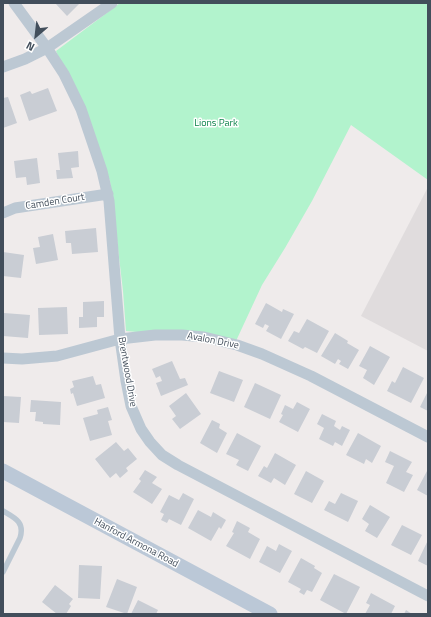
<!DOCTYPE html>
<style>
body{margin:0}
#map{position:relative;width:431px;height:617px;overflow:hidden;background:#efebeb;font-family:"Titillium Web",sans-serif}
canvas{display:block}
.frame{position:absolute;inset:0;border:4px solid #424e5b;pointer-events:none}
.north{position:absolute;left:16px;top:16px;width:40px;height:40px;-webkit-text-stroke:3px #fff;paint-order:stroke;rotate:208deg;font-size:11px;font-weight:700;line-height:16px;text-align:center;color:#424e5b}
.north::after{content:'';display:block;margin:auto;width:14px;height:18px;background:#424e5b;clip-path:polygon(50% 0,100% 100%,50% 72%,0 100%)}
</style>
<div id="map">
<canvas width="431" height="617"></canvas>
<div class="frame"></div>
<div class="north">N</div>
</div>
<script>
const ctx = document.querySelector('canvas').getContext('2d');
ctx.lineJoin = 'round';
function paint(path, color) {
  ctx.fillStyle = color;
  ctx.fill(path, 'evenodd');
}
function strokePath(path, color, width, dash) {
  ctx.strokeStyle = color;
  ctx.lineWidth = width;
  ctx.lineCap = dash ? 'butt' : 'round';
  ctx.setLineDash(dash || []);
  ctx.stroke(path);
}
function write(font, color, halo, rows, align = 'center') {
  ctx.font = font + ' "Titillium Web",sans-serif';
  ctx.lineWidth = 3;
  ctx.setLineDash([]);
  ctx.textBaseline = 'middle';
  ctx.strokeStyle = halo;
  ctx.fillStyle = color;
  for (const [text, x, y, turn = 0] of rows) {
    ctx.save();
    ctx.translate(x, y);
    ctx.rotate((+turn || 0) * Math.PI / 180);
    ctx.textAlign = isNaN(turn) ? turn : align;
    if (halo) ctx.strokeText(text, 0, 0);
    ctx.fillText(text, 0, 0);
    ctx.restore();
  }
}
paint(new Path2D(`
 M428,187V351L361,316Z`), '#e0dcdd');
paint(new Path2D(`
 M120,3H428V180L351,125L312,201L285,248L262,285L236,341L126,331L123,291L110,181L56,51Z`), '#b2f3cd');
paint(new Path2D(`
 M55,3H80L67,16Z
 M48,88L57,111L29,121L20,95L30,91L32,94Z
 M8,97L17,123L3,128V98Z
 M78,151L79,167L71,168L73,178L57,179L56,170H60L58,153Z
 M37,158L40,183L27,185L26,177L16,178L14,161Z
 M96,228L98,252L72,254L71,243H66L65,231Z
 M53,234L58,260L36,264L33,248L40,247L38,237Z
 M3,252L24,255L21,278L3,276Z
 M104,301V317H97V327L79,328V317H83V302Z
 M266,303L282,312L283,309L294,314L281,339L266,331L269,326L265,324L263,328L255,324Z
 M67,307L68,334L39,335L38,308Z
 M4,313L30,315L28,338L3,336Z
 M307,319L329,331L317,353L305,347L303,349L288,341L294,331L299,333Z
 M335,333L348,341L347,343L359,350L348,369L339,364L341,361L338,359L335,364L321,356Z
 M370,346L390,357L374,385L363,378L367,370L359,366Z
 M172,361L180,379L185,378L188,385L161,396L156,383L162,381L160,376L156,378L152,369Z
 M403,367L424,378L411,403L387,391L392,381L395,383Z
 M219,371L243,380L234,402L210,393Z
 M93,376L96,385L101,384L105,398L77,406L73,393L71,394L70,389L74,387L72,381Z
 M255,383L281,395L270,419L244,407Z
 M428,391V411L420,407Z
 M186,393L201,414L180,429L172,419L176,416L169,406Z
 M3,396L21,397L19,423L3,422Z
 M31,400L61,402L60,425L43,424V422L35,421L36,412H30Z
 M297,402L310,409L298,432L279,422L283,415L281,414L285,405L293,409Z
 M108,407L112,420L108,421L112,435L90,441L83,418L98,414L97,410Z
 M322,414L336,421L334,426L340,430L342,426L350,430L342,446L335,442L333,446L319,439L324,428L317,424Z
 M212,420L220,424L219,428L227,433L217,453L200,443Z
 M237,433L261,446L248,471L236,465L239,460L226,454Z
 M358,433L381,446L372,463L366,459L364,464L346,455Z
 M116,442L124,451L128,448L137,459L126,468L128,471L120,478L116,473L110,478L95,459Z
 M390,451L412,462L406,472L413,475L404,492L386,483L394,466L385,462Z
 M275,453L296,465L285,485L274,478L271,483L258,476L264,466L267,468Z
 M145,470L157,477L152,483L162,489L152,504L133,492L141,481L139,479Z
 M306,471L324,481L312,503L294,494Z
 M427,471H428V496L417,490Z
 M183,493L194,499L181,525L169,519L167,523L161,520L164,514L160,512L169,495L179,500Z
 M341,493L358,501L348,522L324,510L329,501L335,504Z
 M370,505L390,517L377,538L365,531L369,524L362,519Z
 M198,510L211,517L213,512L226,520L221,529L219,527L211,541L188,528Z
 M237,521L250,528L248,532L260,539L250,559L226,546L234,533L232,532Z
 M402,525L422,535L411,555L391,545Z
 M428,540V566L418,561Z
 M279,544L292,551L280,573L259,562L267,546L276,551Z
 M301,558L315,566L314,568L322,573L312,592L307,590L304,595L299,592L301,589L288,582Z
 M79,565L102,566L100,599L78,598Z
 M334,574L360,587L346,614L320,600Z
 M117,579L137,587L127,614L106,607Z
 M55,585L73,599L69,604L71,606L66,614H57L42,602Z
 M371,593L395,606L391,614H365L370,605L366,603Z
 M138,600L158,610L156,614H131Z
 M406,610L412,614H404Z`), '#c9cdd4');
strokePath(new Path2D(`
 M3,511C15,518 25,522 20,538L3,572`), '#bcc8d3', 5.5);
strokePath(new Path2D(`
 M14,3L47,48L64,74L81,109L102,171L109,201L120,339L126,381L131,406L141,429L150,442L162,455L178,465L428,596
 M3,67L25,59L47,48L112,3
 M3,213L15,208L108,194
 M3,358L22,359L57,356L120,339L155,335H182L204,337L237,345L262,354L311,376L428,437`), '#bcc8d3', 11);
strokePath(new Path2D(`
 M3,471L270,614`), '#bbc8d7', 15);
write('10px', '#0c824a', '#fff', [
 ["Lions Park",216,124]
]);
write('10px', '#424e5b', '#fff', [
 ["Camden Court",55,202,-9],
 ["Avalon Drive",213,341,11],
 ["Brentwood Drive",127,372,80],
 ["Hanford Armona Road",136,543,28]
]);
</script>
